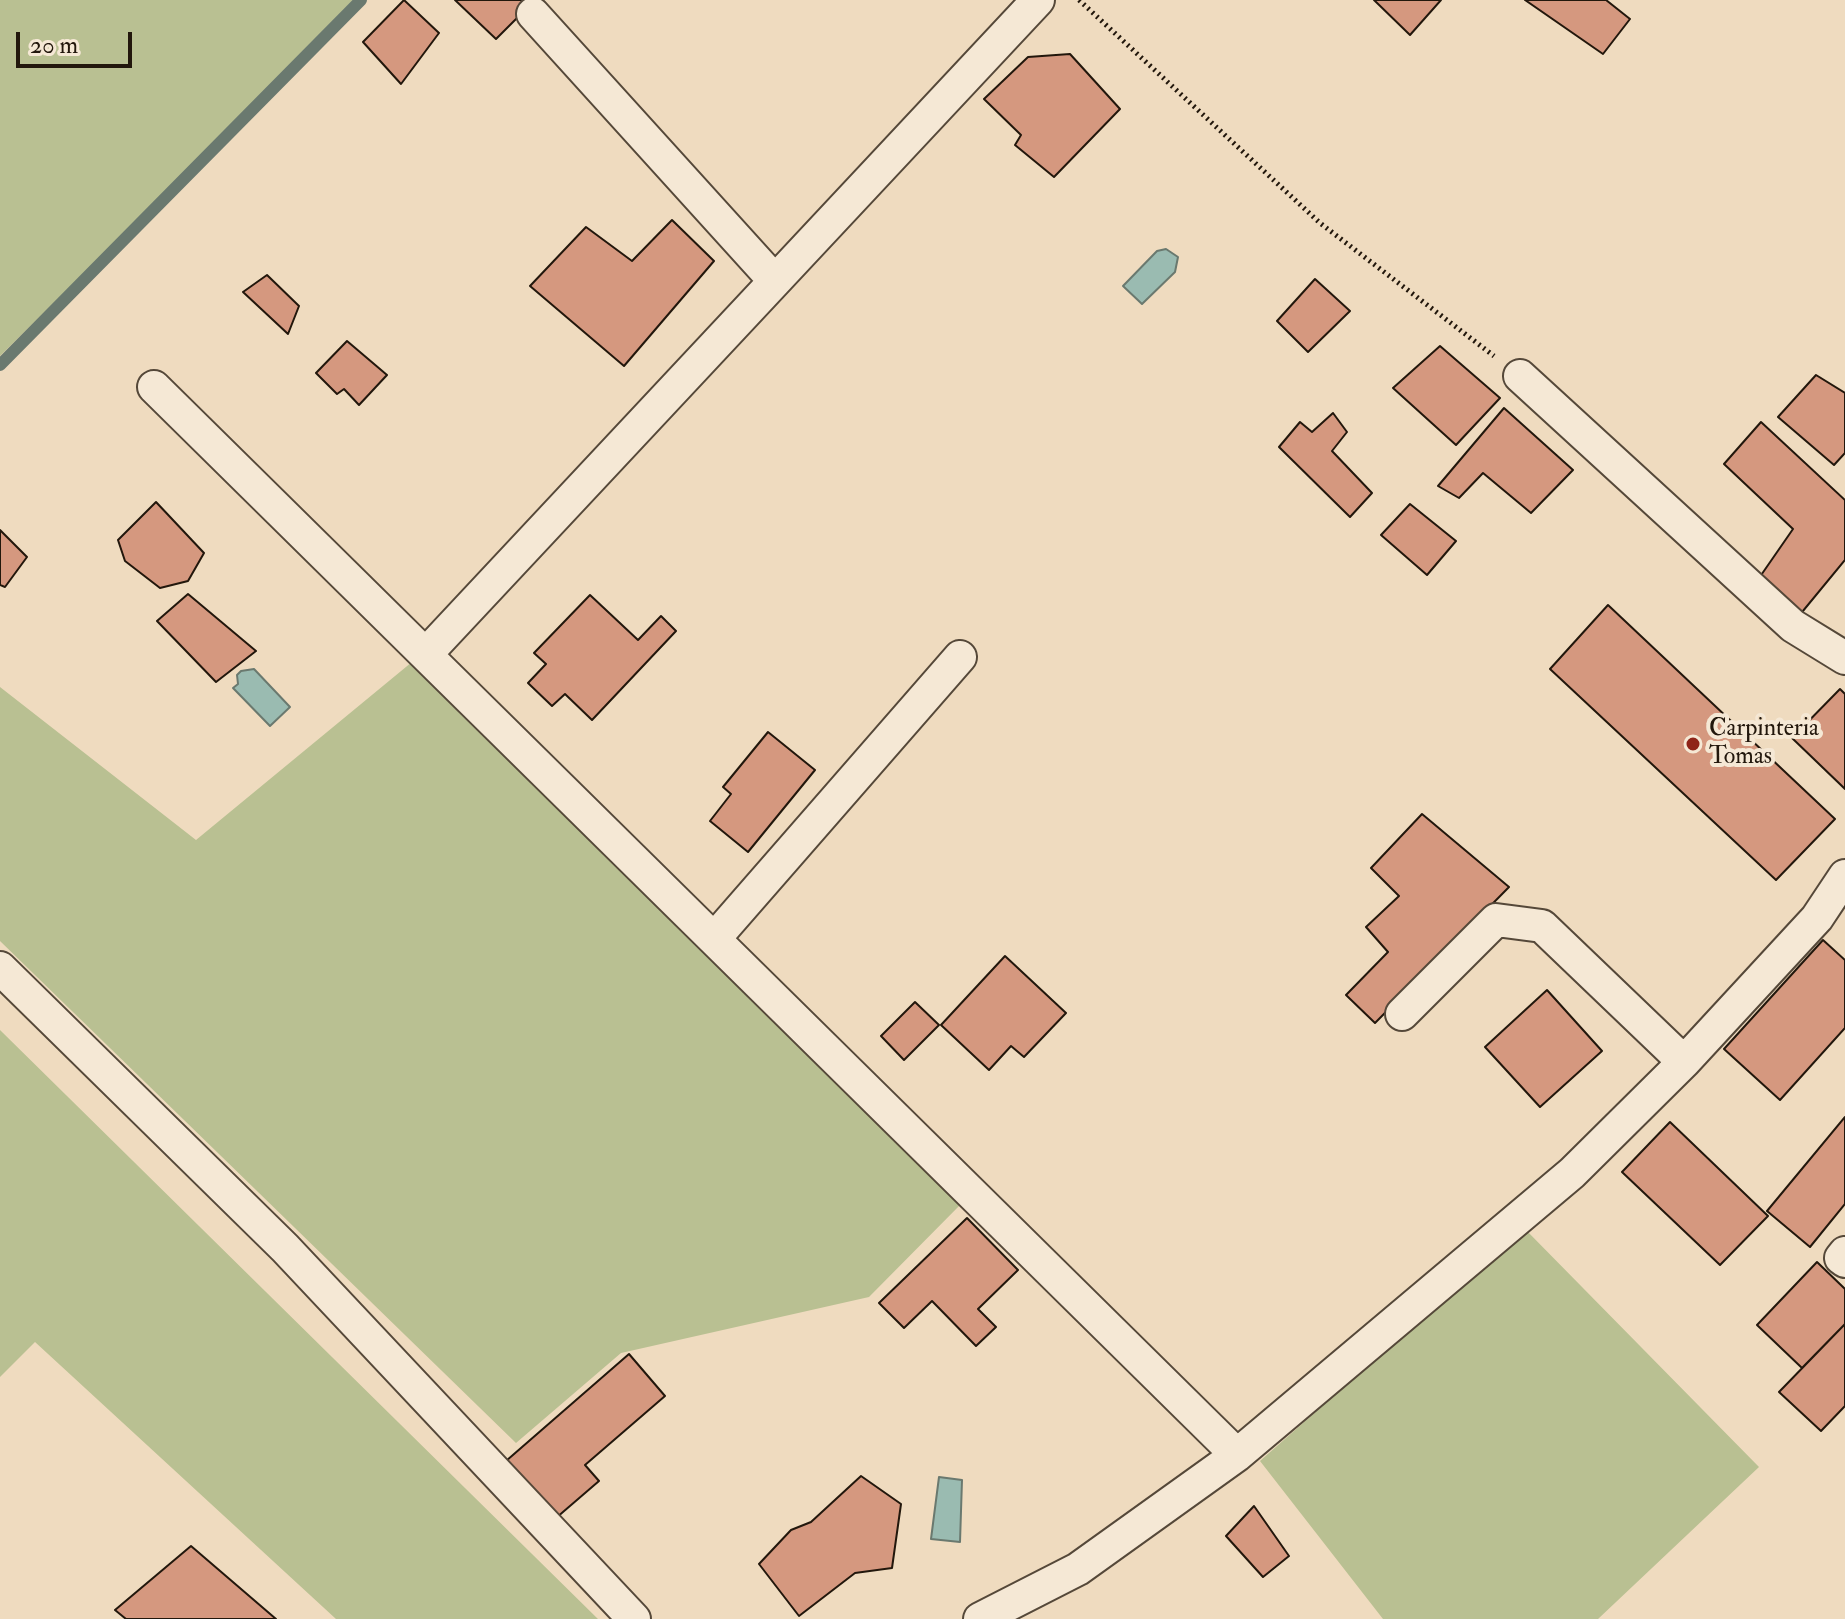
<!DOCTYPE html>
<style>
body{margin:0}
#map{position:relative;width:1845px;height:1619px;overflow:hidden;background:#efdbbf;font-family:"IM FELL Double Pica",serif}
canvas{display:block}
.scale{position:absolute;left:16px;top:32px;width:116px;height:36px;box-sizing:border-box;border:4px solid #22170c;border-top:0;padding-left:10px;font-size:24px;line-height:28px;white-space:nowrap;color:#22170c;-webkit-text-stroke:6px #f5e8d5;paint-order:stroke}
</style>
<div id="map">
<canvas width="1845" height="1619"></canvas>
<div class="scale">20 m</div>
</div>
<script>
const ctx = document.querySelector('canvas').getContext('2d');
ctx.lineJoin = 'round';
function paint(path, color) {
  ctx.fillStyle = color;
  ctx.fill(path, 'evenodd');
}
function strokePath(path, color, width, dash) {
  ctx.strokeStyle = color;
  ctx.lineWidth = width;
  ctx.lineCap = dash ? 'butt' : 'round';
  ctx.setLineDash(dash || []);
  ctx.stroke(path);
}
function write(font, color, halo, rows, align = 'center') {
  ctx.font = font + ' "IM FELL Double Pica",serif';
  ctx.lineWidth = 8;
  ctx.setLineDash([]);
  ctx.textBaseline = 'middle';
  ctx.strokeStyle = halo;
  ctx.fillStyle = color;
  for (const [text, x, y, turn = 0] of rows) {
    ctx.save();
    ctx.translate(x, y);
    ctx.rotate((+turn || 0) * Math.PI / 180);
    ctx.textAlign = isNaN(turn) ? turn : align;
    if (halo) ctx.strokeText(text, 0, 0);
    ctx.fillText(text, 0, 0);
    ctx.restore();
  }
}
paint(new Path2D(`
 M0,0H360L0,356Z
 M412,662L963,1202L869,1297L621,1353L516,1443L0,941V687L196,840Z
 M0,1030L598,1619H336L35,1342L0,1377Z
 M1524,1228L1759,1467L1598,1619H1383L1260,1461Z`), '#b9c092');
const water = new Path2D(`
 M1166,249L1178,257L1175,272L1142,304L1123,286L1157,251Z
 M254,669L290,707L270,726L233,688L238,684L237,675L241,671Z
 M939,1477L962,1480L960,1542L931,1539Z`);
paint(water, '#9abbb1');
strokePath(water, '#6a796f', 2);
strokePath(new Path2D(`
 M0,365L361,0`), '#6a796f', 12);
const building = new Path2D(`
 M404,0L439,33L401,84L363,42Z
 M455,0H535L496,39Z
 M1374,0H1441L1410,35Z
 M1525,0H1606L1630,19L1603,54Z
 M1070,54L1120,109L1054,177L1015,145L1021,135L984,99L1028,57Z
 M672,220L714,261L624,366L530,286L586,227L632,261Z
 M267,275L299,306L288,334L243,292Z
 M1315,279L1350,311L1308,352L1277,321Z
 M347,341L387,375L359,405L344,389L337,394L316,373Z
 M1440,346L1500,398L1456,445L1393,388Z
 M1816,375L1845,393V453L1834,465L1778,417Z
 M1504,408L1573,470L1531,513L1483,473L1459,498L1438,486Z
 M1333,413L1347,432L1332,451L1372,493L1350,517L1279,447L1300,422L1312,432Z
 M1761,422L1845,500V560L1798,617L1757,581L1793,529L1724,464Z
 M156,502L204,553L188,581L160,588L125,561L118,540Z
 M1410,504L1456,541L1427,575L1381,535Z
 M0,530L27,557L5,587L0,585Z
 M188,594L256,651L216,682L157,621Z
 M590,595L638,640L661,616L676,631L592,720L565,694L552,706L528,683L546,664L534,653Z
 M1608,605L1835,819L1776,880L1550,669Z
 M1840,689L1845,694V789L1792,738Z
 M768,732L815,770L748,852L710,821L731,794L723,787Z
 M1422,814L1509,887L1375,1023L1346,995L1388,952L1366,927L1399,896L1371,868Z
 M1823,940L1845,960V1028L1780,1100L1724,1049Z
 M1005,956L1066,1013L1024,1057L1011,1046L989,1070L941,1025Z
 M1547,990L1602,1051L1540,1107L1485,1047Z
 M915,1002L939,1025L904,1060L881,1036Z
 M1845,1117V1204L1810,1247L1767,1211Z
 M1670,1122L1768,1216L1720,1265L1622,1172Z
 M967,1218L1018,1270L978,1309L996,1327L976,1346L932,1301L904,1328L879,1303Z
 M1817,1262L1845,1289V1324L1802,1368L1757,1325Z
 M1845,1324V1406L1821,1431L1779,1392Z
 M629,1354L665,1396L585,1465L599,1481L556,1518L506,1461Z
 M861,1476L901,1504L892,1568L855,1573L799,1616L759,1564L791,1530L811,1522Z
 M1254,1506L1289,1556L1263,1577L1226,1536Z
 M191,1546L276,1619H126L115,1610Z`);
paint(building, '#d5987f');
strokePath(building, '#22170c', 2);
const street = new Path2D(`
 M533,14L775,281
 M1520,376L1793,626L1845,658
 M154,387L1237,1455
 M426,654L1038,0
 M714,939L960,657
 M0,968L285,1248L634,1619
 M1402,1014L1496,920L1542,926L1684,1062
 M1845,1253L1841,1258L1845,1261
 M980,1619L1078,1569L1237,1455L1572,1173L1684,1062L1817,918L1845,876`);
strokePath(street, '#554839', 36);
strokePath(new Path2D(`
 M1079,0L1320,223L1494,356`), '#22170c', 5, [2, 4]);
strokePath(street, '#f5e8d5', 32);
for (const [x, y, r, color] of [
 [1693,744,8,"#8f2418"]
]) {
  const dot = new Path2D();
  dot.arc(x, y, r, 0, 2 * Math.PI);
  ctx.fillStyle = color;
  ctx.fill(dot);
  strokePath(dot, '#f5e8d5', 3);
}
write('24px', '#22170c', '#f5e8d5', [
 ["Carpinteria",1709,730],
 ["Tomas",1709,758]
], 'left');
</script>
